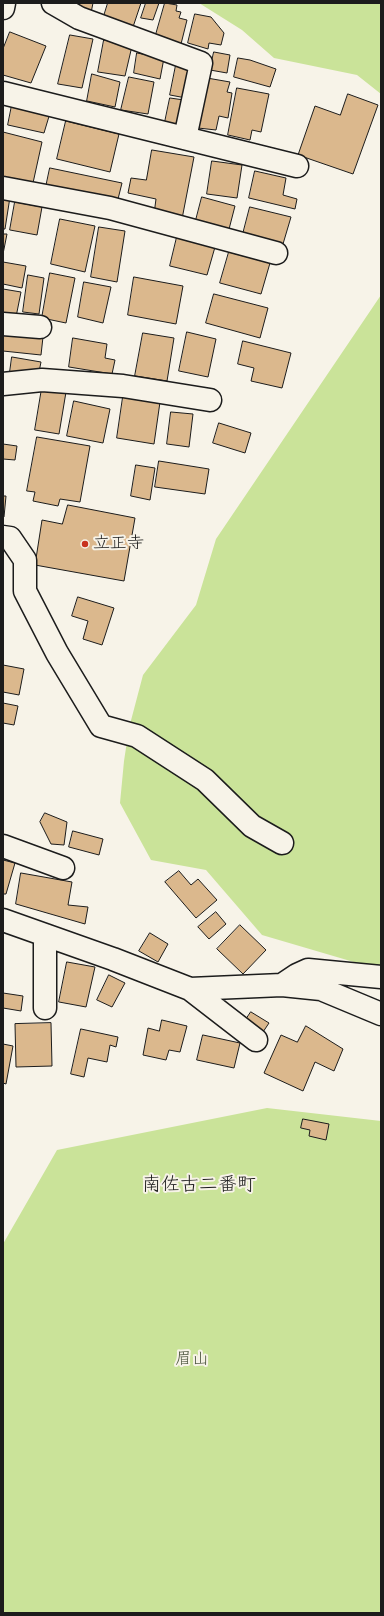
<!DOCTYPE html>
<meta charset="utf-8">
<style>
body{margin:0}
#map{position:relative;width:384px;height:1616px;overflow:hidden;background:#f7f3e8;font-family:Itim,sans-serif}
canvas{display:block}
.frame{position:absolute;inset:0;border:4px solid #1c1c1c;pointer-events:none}
</style>
<div id="map">
<canvas width="384" height="1616"></canvas>
<div class="frame"></div>
</div>
<script>
const ctx = document.querySelector('canvas').getContext('2d');
ctx.lineJoin = 'round';
function paint(path, color) {
  ctx.fillStyle = color;
  ctx.fill(path, 'evenodd');
}
function strokePath(path, color, width, dash) {
  ctx.strokeStyle = color;
  ctx.lineWidth = width;
  ctx.lineCap = dash ? 'butt' : 'round';
  ctx.setLineDash(dash || []);
  ctx.stroke(path);
}
function write(font, color, halo, rows, align = 'center') {
  ctx.font = font + ' Itim,"Klee One",sans-serif';
  ctx.lineWidth = 4;
  ctx.setLineDash([]);
  ctx.textBaseline = 'middle';
  ctx.strokeStyle = halo;
  ctx.fillStyle = color;
  for (const [text, x, y, turn = 0] of rows) {
    ctx.save();
    ctx.translate(x, y);
    ctx.rotate((+turn || 0) * Math.PI / 180);
    ctx.textAlign = isNaN(turn) ? turn : align;
    if (halo) ctx.strokeText(text, 0, 0);
    ctx.fillText(text, 0, 0);
    ctx.restore();
  }
}
paint(new Path2D(`
 M199,3H381V94L357,75L274,58L242,30Z
 M381,295V970L262,935L206,870L151,860L120,803L124,761L129,728L143,675L196,605L216,539Z
 M267,1108L381,1121V1613H3V1244L57,1150Z`), '#cae399');
const building = new Path2D(`
 M72,3H93L91,13Z
 M108,3H141L133,27L104,16Z
 M146,3H159L153,20L141,18Z
 M165,3L177,5L176,11L181,12L179,18L187,20L181,44L155,38Z
 M195,14L211,17L224,33L221,45L209,43L208,49L188,43Z
 M10,32L46,46L31,83L3,75V49Z
 M70,35L93,39L82,88L58,84Z
 M104,40L132,46L125,76L98,72Z
 M214,52L230,55L227,73L210,70Z
 M137,53L164,58L160,79L134,73Z
 M238,58L250,60L276,69L270,87L234,77Z
 M176,65L191,67L186,98L170,95Z
 M92,74L120,82L115,107L87,101Z
 M129,77L154,82L148,114L121,110Z
 M207,78L230,82L227,92L232,93L228,118L219,116L216,130L198,128Z
 M237,88L269,94L261,132L252,130L250,140L228,135Z
 M348,94L378,105L353,174L298,155L315,106L340,115Z
 M170,98L184,100L180,125L165,122Z
 M12,105L50,113L44,133L8,125Z
 M66,121L119,134L110,172L57,159Z
 M3,132L42,142L33,183L3,177Z
 M152,150L194,157L182,219L154,214L156,199L128,193L131,178L146,180Z
 M212,161L242,165L237,198L207,194Z
 M50,168L122,183L117,203L46,187Z
 M255,171L286,178L283,195L297,199L295,209L249,198Z
 M3,196L10,197L5,229H3Z
 M202,197L235,206L228,233L195,224Z
 M15,202L42,207L37,235L10,230Z
 M250,207L291,217L283,244L243,234Z
 M60,219L95,226L85,272L51,264Z
 M99,227L125,231L117,282L91,277Z
 M3,234H7L3,254Z
 M177,237L215,247L207,275L170,266Z
 M229,252L270,263L261,294L220,283Z
 M3,262L26,266L22,288L3,284Z
 M50,273L75,278L66,323L42,318Z
 M28,275L44,278L39,314L23,312Z
 M134,277L183,286L176,324L128,315Z
 M84,282L111,287L103,323L78,317Z
 M3,289L21,292L16,317L3,315Z
 M214,294L268,308L260,338L206,323Z
 M3,332L43,337L41,355L3,351Z
 M187,332L216,339L208,377L179,371Z
 M143,333L174,338L167,381L135,376Z
 M73,338L107,344L105,358L115,360L112,374L69,367Z
 M243,341L291,353L282,388L251,381L254,368L238,364Z
 M12,357L41,362L39,372H10Z
 M42,388L66,392L59,434L35,430Z
 M123,397L160,402L154,444L117,438Z
 M74,401L110,409L103,443L67,436Z
 M171,412L193,414L189,447L167,444Z
 M219,423L251,433L245,453L213,443Z
 M37,437L90,446L80,502L60,499L58,506L33,501L35,492L27,491Z
 M3,444L17,446L15,460L3,459Z
 M159,461L209,469L205,494L155,487Z
 M136,465L155,468L150,500L131,496Z
 M3,496H6L4,517H3Z
 M68,505L135,518L124,581L35,565L42,520L62,524Z
 M78,597L114,608L102,645L83,639L88,621L72,616Z
 M3,665L24,669L19,695L3,692Z
 M3,703L18,706L14,725L3,723Z
 M45,813L67,822L64,845L51,844L40,822Z
 M73,831L103,839L99,855L69,847Z
 M3,860L15,863L6,894H3Z
 M179,871L191,885L198,879L217,900L196,918L165,882Z
 M21,873L72,882L68,905L88,907L85,924L16,904Z
 M216,912L226,924L209,939L198,927Z
 M240,925L266,950L243,974L217,949Z
 M150,933L168,944L158,962L139,951Z
 M67,962L95,967L86,1007L59,1002Z
 M109,975L125,983L112,1007L97,1000Z
 M3,993L23,996L21,1011L3,1008Z
 M251,1012L269,1023L263,1032L245,1021Z
 M162,1020L187,1026L180,1052L169,1050L166,1060L143,1055L148,1028L159,1031Z
 M51,1023L52,1066L16,1067L15,1024Z
 M306,1026L343,1049L334,1071L315,1062L303,1091L264,1073L281,1035L297,1042Z
 M81,1029L118,1037L116,1047L110,1045L107,1062L88,1058L84,1077L71,1074Z
 M203,1035L240,1043L234,1068L197,1060Z
 M3,1044L13,1046L6,1084L3,1083Z
 M303,1119L329,1124L326,1140L309,1136L310,1130L301,1128Z`);
paint(building, '#dbb88d');
strokePath(building, '#1c1c1c', 1);
const minor = new Path2D(`
 M53,3L79,18L201,63L185,138
 M3,8L4,3
 M3,93L297,166
 M3,188L110,208L276,253
 M3,324L40,327
 M3,384L42,380L123,386L210,400
 M3,537L10,538L25,560V591L57,653L101,726L137,736L205,780L252,826L282,843
 M3,846L63,868
 M3,920L113,959L190,989L256,1040
 M282,985L321,989L381,1014
 M190,989L282,985L297,975L308,970L381,977
 M45,1008V935`);
strokePath(minor, '#1c1c1c', 25);
strokePath(minor, '#f7f3e8', 22);
for (const [x, y, r, color] of [
 [85,544,4,"#c8321e"]
]) {
  const dot = new Path2D();
  dot.arc(x, y, r, 0, 2 * Math.PI);
  ctx.fillStyle = color;
  ctx.fill(dot);
  strokePath(dot, '#f7f3e8', 1.5);
}
write('17px', '#1c1c1c', '#f7f3e8', [
 ["立正寺",93,544]
], 'left');
write('17px', '#505842', '#f7f3e8', [
 ["眉山",192,1360]
]);
write('19px', '#1c1c1c', '#f7f3e8', [
 ["南佐古二番町",199,1185]
]);
</script>
